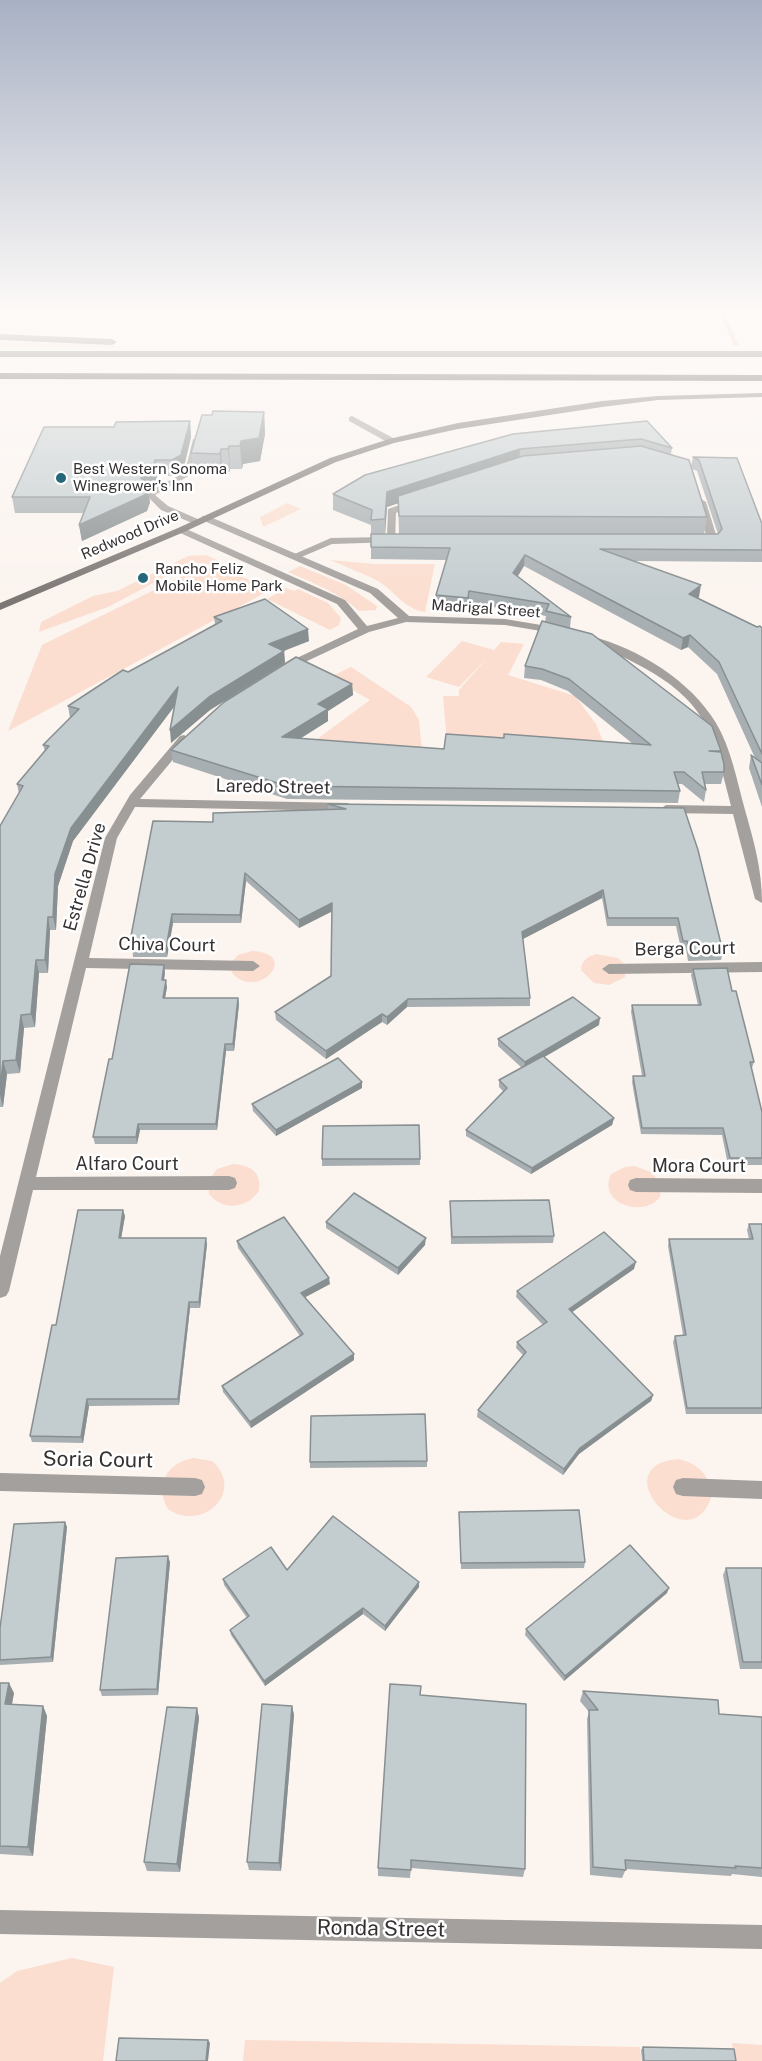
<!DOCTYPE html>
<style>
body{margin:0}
canvas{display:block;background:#fbf4ef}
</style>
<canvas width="762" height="2061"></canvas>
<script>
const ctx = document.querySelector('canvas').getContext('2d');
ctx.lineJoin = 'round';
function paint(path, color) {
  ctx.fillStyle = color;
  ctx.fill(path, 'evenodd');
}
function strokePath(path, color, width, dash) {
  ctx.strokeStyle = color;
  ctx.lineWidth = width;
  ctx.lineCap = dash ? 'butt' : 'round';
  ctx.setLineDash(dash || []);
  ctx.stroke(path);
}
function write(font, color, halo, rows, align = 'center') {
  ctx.font = font + ' "Public Sans",sans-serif';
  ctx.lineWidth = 5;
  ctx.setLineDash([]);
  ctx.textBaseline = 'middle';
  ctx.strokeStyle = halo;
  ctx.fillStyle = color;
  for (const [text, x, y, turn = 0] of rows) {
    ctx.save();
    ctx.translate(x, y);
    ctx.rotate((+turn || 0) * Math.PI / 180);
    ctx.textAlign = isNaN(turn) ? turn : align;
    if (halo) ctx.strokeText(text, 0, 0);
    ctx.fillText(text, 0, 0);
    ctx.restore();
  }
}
paint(new Path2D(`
 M0,311H156L155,315Z
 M158,311H290L269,319L156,318Z`), '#f7e7df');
paint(new Path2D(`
 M0,342H17L121,346V348H0Z
 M287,503L301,509L263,527L260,517Z
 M206,555L219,561L213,565L193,562L108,607L39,632L41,622L93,596L117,591L188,556Z
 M330,560L375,564H435L425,612C404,609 395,591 378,581C363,573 345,567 330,560Z
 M300,566L346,585L377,606L376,610L359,611C338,592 313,583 288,572Z
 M218,567L272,589L8,731L42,645L193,571Z
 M286,588L294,591L298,589L328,603L341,618L339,625L330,630L267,599Z
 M462,641L494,650L501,642L524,644L508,675L575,696L596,724L604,744L447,742L443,696H459V690L488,657L459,687L426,677Z
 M351,667L411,707L419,720L422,750L305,748L370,700L330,677Z
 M252,951C302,953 258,1002 232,973L231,963L238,955Z
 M596,954L618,958L627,967L625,977L609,985L594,983L581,970C582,960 587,957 596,954Z
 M233,1164C250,1165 262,1172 259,1191C246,1209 223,1211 209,1194L208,1181L217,1169Z
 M634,1166L651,1172L661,1184L660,1197C643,1219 597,1203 611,1174L625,1167Z
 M193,1458L212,1461C246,1491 203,1533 168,1509C154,1485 167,1463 193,1458Z
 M678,1459C697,1463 709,1474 712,1494C693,1566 600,1466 678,1459Z
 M72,1958L114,1967L103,2061H0V1983L17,1971Z
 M245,2040L640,2047L641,2061H243Z
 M732,2043L762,2045V2061H734Z`), '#fbdecf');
paint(new Path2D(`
 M718,311H723L739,346L734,345Z`), '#e8ad8d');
paint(new Path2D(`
 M164,311H266L189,316Z
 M352,416L395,439L396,441L389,443L349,421V417Z
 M193,439L200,441L194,473L155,495L168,506L200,520V524L197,525L161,510L145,494L185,472Z
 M701,499L706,502L718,541L716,543L700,544L695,541L707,538L696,502Z
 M414,500L422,502L396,513L395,542L332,544L299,558L290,556L331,538L387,537L388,509Z`), '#a3a09e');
paint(new Path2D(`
 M202,516H208L378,589L409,616L505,619L559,628L564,631L559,634L505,625L406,622L369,632L288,670H280V666L358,629L337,604L178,532V528H184L345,600L367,626L398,618L370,593L202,520Z
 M591,636C639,649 690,680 716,723C731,748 737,781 745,810C754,842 762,869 762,903L755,899L733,814L666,813L660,809L666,805L731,806C724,779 718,751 706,726C684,681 630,660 587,641L586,639Z
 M184,735L190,739L140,799L348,803L354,807L348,811L135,807L117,838L89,958L253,961L260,966L253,971L86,968L36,1177L229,1176L235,1178L237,1183L235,1188L229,1190H33L9,1291L6,1296L0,1298V1256L105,838L130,795L180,736Z
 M762,962V972L609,974L602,969L609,964Z
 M636,1178L762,1179V1193L636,1192L630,1190L628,1185L630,1180Z
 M0,1473L195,1478L202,1480L205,1487L202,1494L195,1496L0,1491Z
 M683,1478L762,1481V1499L683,1496L676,1494L673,1487L676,1480Z
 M0,1910L762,1925V1949L0,1934Z`), '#a3a09e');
paint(new Path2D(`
 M762,393V397L658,400L602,407L458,429L394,443L336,462L184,532L0,610V603L178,528L330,458L389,439L458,423L602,401L658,396Z`), '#7c7775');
paint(new Path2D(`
 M0,334L112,339L117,342L112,345L0,340Z
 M0,351H762V357H0Z
 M0,373L762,375V381L0,379Z`), '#494340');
paint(new Path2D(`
 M264,412L265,434L260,461L243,464L242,469H230V472H222L221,476H193L191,453L212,415Z
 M190,421L191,437L183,471L174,476H157L154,486L148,490L150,502L147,511L82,541L79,525L84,513H15L12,497L114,427Z
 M647,421L672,448L671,454L691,466L693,457L737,458L762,524V562L634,561L699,597L698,598L757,627L762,628V807L749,768L751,755L755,758L717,674L688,647L681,650L524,566L518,576L571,617L570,628L721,751L724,772L721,784H705L706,790L704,802L682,784H678L680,791L678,803L287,799L173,762L171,750L352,684L353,695L328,711V721L300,739L444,749L504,738L633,744L568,691L541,680L524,678L525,666L545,622L546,616L469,603L467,610L436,607V595L446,560L371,559V525L333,510V494L365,475ZM692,469L697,471L718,534H704L707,517ZM398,503L399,534H385L387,507Z
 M214,617L309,641L284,651L285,663L210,710L171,743L174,706L73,841L58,886L56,930H50L48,973H39L35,1027L24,1028L20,1073L7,1074L3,1107H0V826L19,794L17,784L45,751L43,745L70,718L68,706L215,624Z
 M328,804L684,808L723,952L721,960L688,961L686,949H681L676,926H607L602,898L523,939L530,998V1006L407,1007L387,1025L382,1022L326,1059L276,1020L275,1012L331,976L332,911L299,928L246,881L241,923H173L167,957H133L131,936L213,822L328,810Z
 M693,969L732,991L754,1062L752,1068H751L762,1112V1165H728L722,1135L641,1134L632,1082L633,1076H642L631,1012L632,1005H698L691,975Z
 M165,972L164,980L167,987L165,998H238L239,1004L234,1051H226L217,1130H140L137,1144H95L93,1137L112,1059Z
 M599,1025L544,1057L614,1118L612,1125L531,1174L466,1136V1130L503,1091L499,1087V1080L522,1068L498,1046V1039Z
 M362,1088L276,1136L253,1111L252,1104Z
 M322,1159H420V1165L322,1166Z
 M450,1201L554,1236L553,1243L451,1244Z
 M125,1216L121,1238L207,1244L200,1308H190L179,1405L89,1406L83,1443L32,1442L30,1436L56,1325Z
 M326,1222L425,1245L398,1275L326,1228Z
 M749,1224H762V1414H686L673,1342L675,1336L683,1335L668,1246L669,1239H749L747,1230Z
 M237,1241L330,1284L305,1297L354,1360L251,1428L223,1392L222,1386L300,1336L238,1248Z
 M634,1269L572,1312L653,1395L651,1401L579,1454L563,1475L477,1417L478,1410L523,1355L516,1348L517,1342L543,1325L516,1297L517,1291Z
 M427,1461V1467L310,1468V1462Z
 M459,1512L585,1562L584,1568L461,1569Z
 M65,1522L67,1527L53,1662L0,1665V1628Z
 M170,1562L158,1695L102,1696L100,1690Z
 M726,1568H762V1669H740L723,1575Z
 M287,1570L419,1582V1587L385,1631L363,1614L265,1686L231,1635L230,1630L247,1618L224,1585L223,1579Z
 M667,1593L564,1681L525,1635L526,1629Z
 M0,1683L14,1693L12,1704L43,1706L47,1716L33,1856L0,1854Z
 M583,1691L719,1714L762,1717V1877L732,1874L731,1876L626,1869L622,1878L590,1875L587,1719L589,1712L580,1701Z
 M420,1695L525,1869L523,1877L411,1868L410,1878L378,1876V1868Z
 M292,1706L294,1715L281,1871L249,1870L247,1862Z
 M197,1708L199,1718L180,1872L147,1871L144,1862Z
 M643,2047L736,2061H642L641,2050Z`), '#a8afb2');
paint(new Path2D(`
 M264,412L265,434L260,461L243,464L242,469L240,446L241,441Z
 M190,421L191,437L183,471L174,476L172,460Z
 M229,446L230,469V472L228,449Z
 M221,449L222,472L221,476L220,454Z
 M520,449L519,464L387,507L385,535V519L387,492Z
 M155,460L157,476L154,486L148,490L150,502L147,511L82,541L79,525L141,478Z
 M525,555L524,566L512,585L513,573Z
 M701,585L699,597L687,606L689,594Z
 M469,591V603L467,610L468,598Z
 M308,629L309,641L270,656L269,644Z
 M690,635L688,647L681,650L683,638Z
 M284,651L285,663L210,710L171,743L170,730L209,697Z
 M352,684L353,695L328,711V721L283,749L282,737L318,704Z
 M178,687L180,699L73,841L58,886L56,930L53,917L55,874L71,828Z
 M245,873L246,881L241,923L240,915Z
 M603,890L602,898L521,940L522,932Z
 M332,903L333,911L299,928V920Z
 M172,914L173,923L167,957L166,949Z
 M48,917L50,930L48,973L45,960Z
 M36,960L39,973L35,1027L31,1014Z
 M164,965L165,972L163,987L162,980Z
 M166,980L167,987L164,1004L163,998Z
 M238,998L239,1004L234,1051L233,1044Z
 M408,999L407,1007L387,1025V1017Z
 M382,1014V1022L326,1059V1051Z
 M21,1015L24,1028L20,1073L16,1060Z
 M600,1018L599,1025L524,1069L525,1062Z
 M225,1044L226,1051L217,1130L216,1124Z
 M3,1061L7,1074L3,1107L0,1095V1090Z
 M362,1082V1088L276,1136V1130Z
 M614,1118L612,1125L531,1174L532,1168Z
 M138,1124L140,1130L137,1144L136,1137Z
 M123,1210L125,1216L120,1245L119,1238Z
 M206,1238L207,1244L200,1308L199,1302Z
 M426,1238L425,1245L398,1275V1268Z
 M636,1262L634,1269L568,1315L569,1309Z
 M329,1278L330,1284L302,1299L301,1293Z
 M189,1302L190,1308L179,1405L178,1399Z
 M354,1354V1360L251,1428L250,1422Z
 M653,1395L651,1401L579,1454L563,1475L564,1469L580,1448Z
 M87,1399L89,1406L83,1443L81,1437Z
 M65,1522L67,1527L53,1662L51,1657Z
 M168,1556L170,1562L158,1695L157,1689Z
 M419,1582V1587L385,1631V1626Z
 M669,1588L667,1593L564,1681L565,1676Z
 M363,1608V1614L265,1686L264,1681Z
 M9,1683L14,1693L10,1714L5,1704Z
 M43,1706L47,1716L33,1856L28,1847Z
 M292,1706L294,1715L281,1871L279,1863Z
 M197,1708L199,1718L180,1872L177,1864Z
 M208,2040L210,2043L208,2061H206Z`), '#888f91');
const building = new Path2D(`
 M213,411L264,412L259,438L241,441L240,446H229L228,449H221L220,454L191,453L202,415H212Z
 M190,421L181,455L172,460H155L152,471L141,478L148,486L145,495L79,525L90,497H12L44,427H114L116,422Z
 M647,421L672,448L641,439L520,449L387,492L385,519L371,520L372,510L333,494L365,475L513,434Z
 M641,446L689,460L707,517L399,516L398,496L523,456Z
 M693,457L737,458L762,524V550L600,549L701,585L689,594L757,627L760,626L762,628V754L719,662L690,635L683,638L525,555L513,573L571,617L546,611L549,604L469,591L468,598L436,595L450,548L371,547V534H718L722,529L699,460Z
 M265,599L308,629L269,644L284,651L209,697L170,730L178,687L71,828L55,874L53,917H48L45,960H36L31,1014L21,1015L16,1060L3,1061L0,1090V826L23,786L17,784L49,746L43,745L79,709L68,706L123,670L128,672L222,621L214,617Z
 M542,621L592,634L712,726L721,751H709L721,752L724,764V772H702L706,790L684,772H674L680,791L287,786L171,750L224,702L296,657L352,684L318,704L328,709L282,737L444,749L446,734L504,738V734L651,745L569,679L542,669L525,666Z
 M751,755L762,763V785Z
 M328,804L684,808L698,850L723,952L690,953L687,941H683L678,918H608L603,890L522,932L530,998L408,999L387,1017L382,1014L326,1051L275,1012L331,976L332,903L299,920L245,873L240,915L172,914L166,949L132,948L134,936H131L153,821L213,822V813L346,809Z
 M130,964L164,965L162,980H166L163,998H238L233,1044H225L216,1124H138L136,1137H93L109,1059H112Z
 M727,968L732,991H736L754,1062H750L762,1112V1158H730L723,1128H642L633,1076H645L632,1005H701L693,969Z
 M573,997L600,1018L525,1062L498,1039Z
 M543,1056L614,1118L532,1168L466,1130L507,1088L499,1080Z
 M338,1058L362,1082L276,1130L252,1104Z
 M419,1125L420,1159H322L323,1126Z
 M354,1193L426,1238L398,1268L326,1222Z
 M549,1200L554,1236L452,1237L450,1201Z
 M78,1210H123L119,1238H206L199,1302H189L178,1399H87L81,1437L30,1436L52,1325H56Z
 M284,1217L329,1278L301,1293L354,1354L250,1422L222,1386L303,1334L237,1241Z
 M749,1224H762V1408H687L675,1336L686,1335L669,1239H753Z
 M604,1232L636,1262L569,1309L653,1395L580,1448L564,1469L478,1410L526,1352L517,1342L547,1322L517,1291Z
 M425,1414L427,1461L310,1462L311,1416Z
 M579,1510L585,1562L461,1563L459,1512Z
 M333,1516L419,1582L385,1626L363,1608L264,1681L230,1630L249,1616L223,1579L271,1547L287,1570Z
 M65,1522L51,1657L0,1660V1628L14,1524Z
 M630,1545L669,1588L565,1676L526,1629Z
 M168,1556L157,1689L100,1690L116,1558Z
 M726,1568H762V1662H743Z
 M0,1683H9L5,1704L43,1706L28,1847L0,1846Z
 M390,1684L421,1686L420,1695L526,1704L525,1869L411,1860V1870L378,1868Z
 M583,1691L718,1700L719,1714L762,1717V1868L735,1866L736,1868L625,1860L626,1870L593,1867L589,1710H598Z
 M262,1704L292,1706L279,1863L247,1862Z
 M167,1707L197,1708L177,1864L144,1862Z
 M119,2038L208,2040L206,2061H116Z
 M643,2047L734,2049L736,2061H644Z`);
paint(building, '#c3cccf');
strokePath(building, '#888f91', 1.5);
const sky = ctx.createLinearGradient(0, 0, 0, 600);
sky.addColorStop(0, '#a8b1c4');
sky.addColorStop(0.52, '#fdfaf8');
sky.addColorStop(1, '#fdfaf800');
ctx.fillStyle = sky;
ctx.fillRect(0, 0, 762, 600);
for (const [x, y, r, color] of [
 [61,478,6,"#24687a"],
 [143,578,6,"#24687a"]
]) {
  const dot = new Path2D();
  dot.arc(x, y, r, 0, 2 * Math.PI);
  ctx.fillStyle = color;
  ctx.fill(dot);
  strokePath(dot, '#fff', 2);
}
write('15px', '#353231', '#fff', [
 ["Best Western Sonoma",73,469],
 ["Winegrower's Inn",73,486],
 ["Rancho Feliz",155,569],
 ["Mobile Home Park",155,586]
], 'left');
write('15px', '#353231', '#fff', [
 ["Redwood Drive",130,535,-23],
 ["Madrigal Street",486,609,4]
]);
write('18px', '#353231', '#fff', [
 ["Laredo Street",273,787,1],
 ["Estrella Drive",85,877,-74],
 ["Chiva Court",167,945,1],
 ["Berga Court",685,949,-1],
 ["Alfaro Court",127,1164],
 ["Mora Court",699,1166]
]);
write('21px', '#353231', '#fff', [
 ["Soria Court",98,1460,1],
 ["Ronda Street",381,1929,1]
]);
</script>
